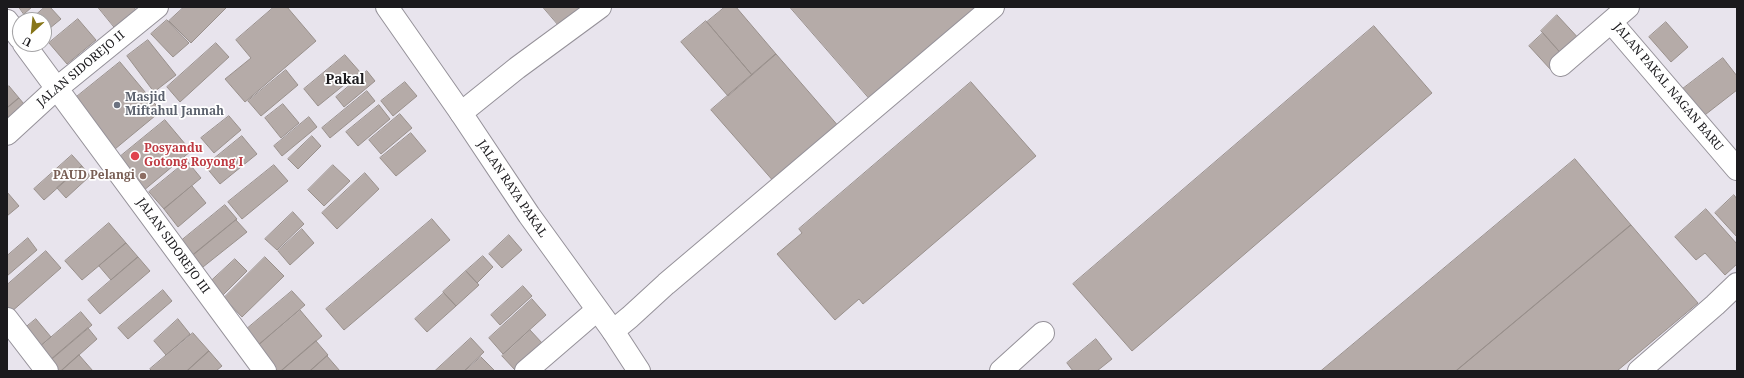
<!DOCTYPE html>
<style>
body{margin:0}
#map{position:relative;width:1744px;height:378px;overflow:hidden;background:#e8e4ed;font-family:"Noto Serif",serif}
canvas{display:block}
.frame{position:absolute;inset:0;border:8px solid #1b1a1d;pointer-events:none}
.north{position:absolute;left:12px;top:12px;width:40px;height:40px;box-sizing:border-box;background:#fff;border:1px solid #a4a3a5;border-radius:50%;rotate:207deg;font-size:11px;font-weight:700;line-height:16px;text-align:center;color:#1b1a1d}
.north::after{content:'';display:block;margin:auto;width:14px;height:18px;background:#877619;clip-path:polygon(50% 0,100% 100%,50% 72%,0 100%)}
</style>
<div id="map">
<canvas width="1744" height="378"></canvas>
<div class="frame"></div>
<div class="north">U</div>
</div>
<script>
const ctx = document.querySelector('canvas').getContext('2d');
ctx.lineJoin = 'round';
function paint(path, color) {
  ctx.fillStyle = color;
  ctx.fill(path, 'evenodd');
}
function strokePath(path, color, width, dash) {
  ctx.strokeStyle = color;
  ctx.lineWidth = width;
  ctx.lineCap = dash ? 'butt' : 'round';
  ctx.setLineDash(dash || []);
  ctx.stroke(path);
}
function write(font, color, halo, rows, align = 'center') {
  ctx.font = font + ' "Noto Serif",serif';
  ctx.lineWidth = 3.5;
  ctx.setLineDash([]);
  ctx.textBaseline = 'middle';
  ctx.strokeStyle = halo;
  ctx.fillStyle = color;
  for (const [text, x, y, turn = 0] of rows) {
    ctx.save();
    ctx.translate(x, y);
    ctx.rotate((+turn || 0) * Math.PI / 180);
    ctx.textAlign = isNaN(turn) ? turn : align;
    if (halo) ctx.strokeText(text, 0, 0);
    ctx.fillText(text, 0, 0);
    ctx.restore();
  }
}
const building = new Path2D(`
 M19,7H32L24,14Z
 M45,7H50L61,19L44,33V20H30Z
 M98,7H134L137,12L116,29Z
 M184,7H227L191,43L169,21Z
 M274,7H287L316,41L245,102L225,79L251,58L236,40Z
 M543,7H588L562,29Z
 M725,7H736L776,54L752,75L707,22Z
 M790,7H977L870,99Z
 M1557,15L1582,42L1565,58L1541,31Z
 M78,19L96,40L67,64L49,43Z
 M167,20L189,43L173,57L151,34Z
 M706,21L752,75L728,96L681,42Z
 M1666,22L1688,47L1671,62L1649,37Z
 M1374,26L1432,93L1132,351L1073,284Z
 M1543,33L1565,58L1551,70L1529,46Z
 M148,40L176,75L154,92L127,56Z
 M216,43L229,57L180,102L167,87Z
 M776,54L840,128L775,183L711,110Z
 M345,55L360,72L318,106L304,89Z
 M1723,58L1737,76V90L1701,118L1680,91Z
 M120,62L161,111L115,149L74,99Z
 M286,70L298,85L261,116L248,101Z
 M367,71L375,81L344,107L336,97Z
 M405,82L417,96L393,116L381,101Z
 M971,82L1036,156L863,304L859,299L835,320L777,254L802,233L799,229Z
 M9,86L19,98L7,108V88Z
 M367,91L375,101L330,138L322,128Z
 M19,98L29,110L7,129V108Z
 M283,104L299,123L281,138L265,118Z
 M379,105L390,119L358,146L346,132Z
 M400,114L412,128L381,154L369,140Z
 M229,116L241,130L214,153L201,138Z
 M309,117L317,127L282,156L274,146Z
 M165,120L191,151L143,191L116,160Z
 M411,133L426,151L396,176L380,158Z
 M242,136L257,154L220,184L205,166Z
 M312,136L321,146L298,169L288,159Z
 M72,155L82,166L44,200L34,189Z
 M1575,159L1631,225L1456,371H1321Z
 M187,161L201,178L164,209L149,192Z
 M274,165L288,181L242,219L228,202Z
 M333,165L350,181L324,206L308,190Z
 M82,166L90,176L66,198L57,188Z
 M365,173L379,189L337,229L322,213Z
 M192,186L206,203L178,227L164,209Z
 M7,192L19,206L7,216Z
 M1734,195L1737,199V237L1715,213Z
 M225,205L237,219L193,255L181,241Z
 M1706,209L1737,244V264L1725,275L1705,253L1696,260L1675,237Z
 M293,212L304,224L277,250L265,239Z
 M432,219L450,240L344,330L326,309Z
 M236,220L247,232L203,267L193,255Z
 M109,223L126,243L82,280L65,261Z
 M1631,225L1698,303L1617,371H1456Z
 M302,229L314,243L290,265L278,251Z
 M509,235L522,250L502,268L489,254Z
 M28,238L37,250L7,276V256Z
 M126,243L138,257L111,280L99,266Z
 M46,251L61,268L10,313L7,309V285Z
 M483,256L493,267L477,283L466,271Z
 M138,257L150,271L100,314L88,300Z
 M265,257L284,276L242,317L224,298Z
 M235,259L247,271L221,297L208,284Z
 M466,271L479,285L456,306L443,292Z
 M523,286L532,296L500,325L491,315Z
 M163,290L172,301L128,339L118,328Z
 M292,291L305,305L255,348L242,333Z
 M444,293L456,306L427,332L415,319Z
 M532,299L546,315L503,354L489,338Z
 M300,310L322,336L281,371H275L255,348Z
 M81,312L92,325L46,364L35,351Z
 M36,319L51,337L34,351L19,333Z
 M178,319L190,334L166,355L154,341Z
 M88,328L97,339L61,371H53L46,364Z
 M530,330L543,344L515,370L502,356Z
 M193,333L209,351L187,371H152L150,369Z
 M471,338L484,352L464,371H435Z
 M1096,339L1112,359L1097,371H1073L1067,363Z
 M316,341L328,355L310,371H281Z
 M209,351L222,366L216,371H187Z
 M79,355L93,371H61Z
 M327,356L340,371H310Z
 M481,357L495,371H465Z`);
paint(building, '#b5aba8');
strokePath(building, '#99908c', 1);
const minor = new Path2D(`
 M7,21L20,38
 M1611,22L1737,169
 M24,44L265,371
 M1561,65L1628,7
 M461,113L517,68L600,7
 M7,134L56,89L157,7
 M7,319L47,371
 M613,331L630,317L666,284L993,7
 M526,371L597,310
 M1001,371L1043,333
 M1639,371L1715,305L1737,284`);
const major = new Path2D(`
 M387,7L461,113L529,215L613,331L639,371`);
strokePath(minor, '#959199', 24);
strokePath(major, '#959199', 24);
strokePath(minor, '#fff', 22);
strokePath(major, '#fff', 22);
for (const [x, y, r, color] of [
 [117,105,4,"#6b7280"],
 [135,156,5,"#e0444e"],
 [143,176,4,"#8d6e63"]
]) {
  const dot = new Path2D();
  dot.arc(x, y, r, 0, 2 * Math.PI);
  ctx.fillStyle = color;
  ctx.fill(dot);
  strokePath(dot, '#fff', 1.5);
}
write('12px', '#1b1a1d', '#fff', [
 ["JALAN SIDOREJO II",81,69,-40],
 ["JALAN PAKAL NAGAN BARU",1668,87,50],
 ["JALAN RAYA PAKAL",512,189,56],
 ["JALAN SIDOREJO III",173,246,54]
]);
write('bold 12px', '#5b616d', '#fff', [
 ["Masjid",125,98],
 ["Miftahul Jannah",125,112]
], 'left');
write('bold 12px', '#be3a42', '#fff', [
 ["Posyandu",144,149],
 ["Gotong Royong I",144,163]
], 'left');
write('bold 12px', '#785e54', '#fff', [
 ["PAUD Pelangi",135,176]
], 'right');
write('bold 14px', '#1b1a1d', '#fff', [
 ["Pakal",345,80]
]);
</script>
